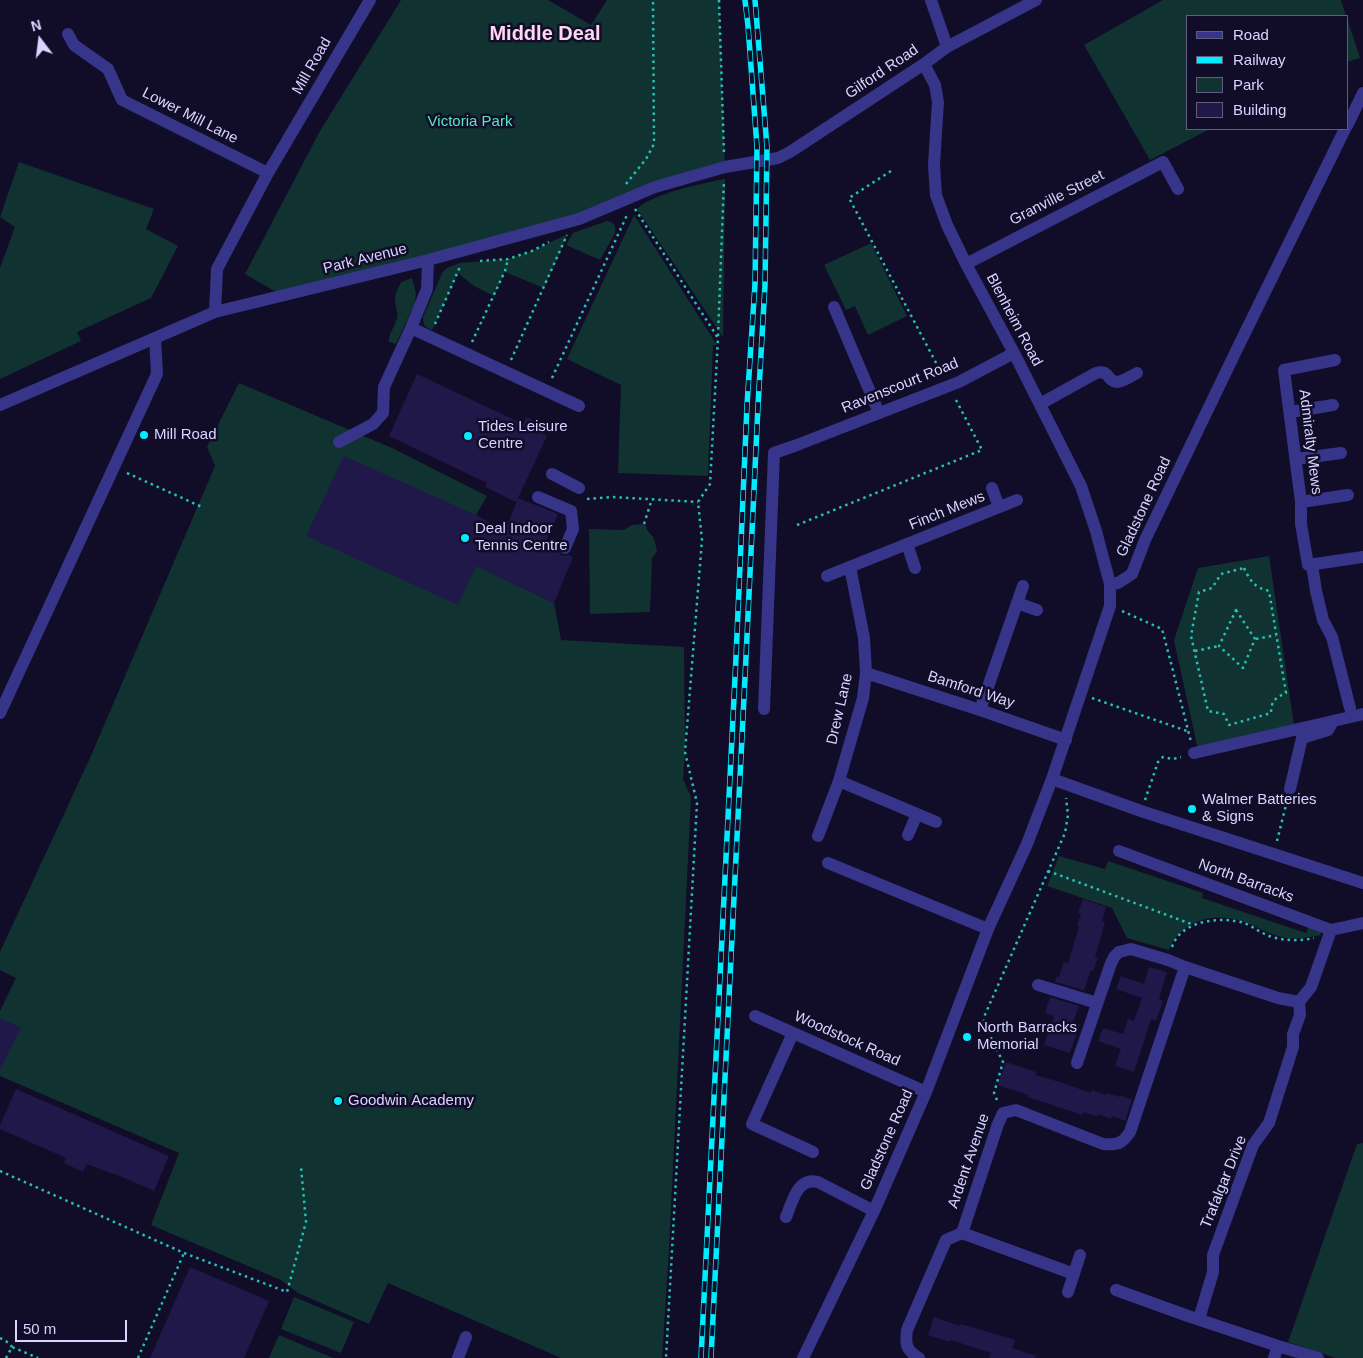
<!DOCTYPE html>
<style>
body{margin:0}
#map{position:relative;width:1363px;height:1358px;overflow:hidden;background:#110d28;font-family:Arial,sans-serif}
canvas{display:block}
.legend{position:absolute;left:1186px;top:15px;width:162px;height:115px;box-sizing:border-box;background:#110d28;border:1px solid #615d7e;margin:0;padding:6px 9px;list-style:none;font-size:15px;color:#d8d4ff}
.legend li{display:flex;align-items:center;gap:10px;height:25px}
.legend b{width:25px;border:1px solid #615d7e}
.north{position:absolute;left:15px;top:15px;width:50px;height:50px;-webkit-text-stroke:4px #110d28;paint-order:stroke;rotate:345deg;font-size:14px;font-weight:700;line-height:20px;text-align:center;color:#d8d4ff}
.north::after{content:'';display:block;margin:auto;width:18px;height:22px;background:#d8d4ff;clip-path:polygon(50% 0,100% 100%,50% 72%,0 100%)}
.scale{position:absolute;left:15px;top:1320px;width:112px;height:22px;box-sizing:border-box;border:2px solid #d8d4ff;border-top:0;padding-left:6px;font-size:15px;line-height:18px;white-space:nowrap;color:#d8d4ff;-webkit-text-stroke:4px #110d28;paint-order:stroke}
</style>
<div id="map">
<canvas width="1363" height="1358"></canvas>
<ul class="legend">
<li><b style="height:6px;background:#36358a"></b>Road</li>
<li><b style="height:6px;background:#00edff"></b>Railway</li>
<li><b style="height:14px;background:#103230"></b>Park</li>
<li><b style="height:14px;background:#21184a"></b>Building</li>
</ul>
<div class="north">N</div>
<div class="scale">50 m</div>
</div>
<script>
const ctx = document.querySelector('canvas').getContext('2d');
ctx.lineJoin = 'round';
function paint(path, color) {
  ctx.fillStyle = color;
  ctx.fill(path, 'evenodd');
}
function strokePath(path, color, width, dash) {
  ctx.strokeStyle = color;
  ctx.lineWidth = width;
  ctx.lineCap = dash ? 'butt' : 'round';
  ctx.setLineDash(dash || []);
  ctx.stroke(path);
}
function write(font, color, halo, rows, align = 'center') {
  ctx.font = font + ' Arial,sans-serif';
  ctx.lineWidth = 5;
  ctx.setLineDash([]);
  ctx.textBaseline = 'middle';
  ctx.strokeStyle = halo;
  ctx.fillStyle = color;
  for (const [text, x, y, turn = 0] of rows) {
    ctx.save();
    ctx.translate(x, y);
    ctx.rotate((+turn || 0) * Math.PI / 180);
    ctx.textAlign = isNaN(turn) ? turn : align;
    if (halo) ctx.strokeText(text, 0, 0);
    ctx.fillText(text, 0, 0);
    ctx.restore();
  }
}
paint(new Path2D(`
 M401,0H548L591,25L607,0H719L725,167L579,219L283,296L245,274L320,131Z
 M1163,0H1341L1346,16H1187V129H1210L1150,160L1084,45Z
 M1347,18L1360,58L1347,62Z
 M19,162L154,209L146,229L178,246L151,298L77,332L81,341L0,379V268L15,227L0,217Z
 M725,179V190L723,337L637,209C651,194 704,183 725,179Z
 M634,215L717,345H713L708,476L618,473L621,385L567,359Z
 M607,221C614,222 616,226 615,233L600,260L566,245L573,233Z
 M568,234L544,288L505,272L494,296L474,286L458,273L432,330C425,327 423,325 423,317L442,273L447,268L460,263L508,259L532,251Z
 M871,243L907,316L868,335L855,306L846,310L824,265Z
 M412,278L416,293L415,303L396,344L389,342C388,334 395,327 397,318C399,311 394,305 395,298C395,294 399,286 401,282Z
 M239,383L392,448L487,496L476,515L477,566L554,603L561,640L684,647L685,752L683,779L691,797L669,1249L662,1358H561L388,1283L369,1324L298,1293L281,1280L151,1225L179,1153L0,1076V1011L16,978L0,970V952L90,758L215,466L207,447Z
 M644,524L646,526L647,530L654,538L657,551L652,558L650,612L590,614L589,529L624,530L632,525Z
 M1269,556L1294,725L1198,750L1174,640L1198,568Z
 M1059,856L1105,869L1108,861L1203,893L1202,898L1306,933L1310,925L1320,931L1321,935C1310,937 1298,940 1287,938C1271,936 1259,927 1244,922C1214,911 1181,920 1169,950L1127,938L1112,908L1047,886Z
 M1363,1143V1358H1336L1288,1342L1357,1144Z
 M294,1297L354,1322L341,1353L281,1329Z
 M279,1335L333,1358H269Z`), '#103230');
paint(new Path2D(`
 M417,374L523,424L526,417L544,425L541,433L547,436L518,498L558,514L544,545L558,551L562,556L568,555L573,557L554,603L476,566L458,605L306,536L344,456L476,515L505,531L518,498L516,502L485,487L487,483L389,436Z
 M1083,899L1106,907L1102,921L1105,922L1095,957L1098,958L1093,971L1091,970L1084,990L1055,982L1057,976L1059,977L1064,962L1068,963L1079,927L1077,926L1081,914L1078,913Z
 M1149,967L1167,972L1159,999L1163,1001L1156,1021L1151,1019L1134,1072L1115,1066L1121,1049L1098,1041L1103,1028L1123,1034L1128,1019L1134,1021L1142,998L1116,989L1121,976L1144,984Z
 M1050,997L1079,1006L1073,1022L1080,1024L1070,1053L1044,1045L1054,1016L1045,1013Z
 M0,1018L21,1028L0,1070Z
 M1006,1062L1036,1072L1035,1075L1063,1083L1091,1093L1092,1090L1106,1095L1107,1093L1119,1097L1120,1095L1132,1100L1125,1121L1112,1116L1111,1119L1098,1114V1117L1084,1112L1082,1115L1028,1097V1095L998,1085Z
 M16,1089L169,1156L154,1191L113,1173L112,1174L87,1164L83,1172L64,1163L66,1158L0,1129V1125Z
 M190,1267L269,1301L244,1358H150Z
 M934,1317L960,1326L961,1324L1015,1340L1012,1348L1036,1356L1035,1358H989L991,1353L951,1340L950,1342L928,1335Z`), '#21184a');
strokePath(new Path2D(`
 M719,0L724,153
 M891,171L849,198L943,376
 M626,184L646,159L654,144L653,0
 M635,209L718,338L710,484L698,502L702,540L685,752L697,803L666,1358
 M480,261L508,259L532,251L549,242
 M435,324L459,269L460,265
 M718,336L724,181
 M472,342L505,271L508,259
 M511,360L567,235
 M552,378L628,213
 M127,473L202,507
 M587,499L613,497L698,502
 M644,524L652,499
 M797,525L982,450L955,398
 M1244,568C1251,582 1254,587 1269,591L1286,693C1275,698 1271,701 1271,713L1229,725L1224,714L1208,711L1191,636L1199,592L1212,588L1221,574Z
 M1236,610L1255,639L1243,668L1219,646Z
 M1122,611L1162,629L1171,663L1191,742
 M1256,639L1276,635
 M1195,651L1219,646
 M1092,698L1187,731
 M1145,800L1158,762L1163,757L1173,759L1181,757
 M1277,841L1287,801
 M1048,871L1194,925
 M1172,947C1181,920 1221,916 1244,923C1254,927 1262,934 1272,937C1286,941 1300,941 1314,938
 M997,1100L994,1093L1003,1062L984,1024V1017L1065,833L1068,815L1066,798
 M0,1171L184,1253L287,1292L306,1222L301,1167
 M0,1338L9,1343L12,1347
 M6,1358L12,1347L38,1358
 M138,1358L184,1253`), '#26c1b3', 2.5, [2.5, 4]);
strokePath(new Path2D(`
 M931,0L947,47
 M68,34L74,45L108,69L122,100L268,173
 M1347,126L1363,93
 M966,264L1163,162L1178,189
 M834,307L879,413
 M215,312L217,269L268,173L370,0
 M411,328L579,406
 M1335,360L1284,370L1301,502V524L1308,565L1363,557
 M1040,404L1096,373C1110,369 1107,382 1117,382C1124,381 1131,376 1137,373
 M0,405L215,312L428,260L579,219L655,187L725,167L778,158L790,152L924,64L947,47L1036,0
 M1290,412L1333,405
 M339,442L373,424L383,413L384,387L411,328L427,289L428,260
 M1296,459L1341,453
 M552,474L579,488
 M992,488L999,507
 M538,497L571,511L573,529L565,548
 M1301,502L1348,495
 M907,544L915,568
 M1312,565L1316,591L1323,620L1332,637L1350,708
 M827,576L1017,500
 M1110,584L1118,583L1132,574L1145,540L1238,347L1345,129
 M1017,603L1037,610
 M866,673L980,710L1066,740
 M764,709L774,453L797,445L959,382L1014,353
 M980,710L1023,586
 M0,713L157,374L155,338
 M1194,753L1333,721
 M1052,779L1141,811L1363,883
 M839,781L936,822
 M1290,789L1302,738L1328,730L1333,721L1363,714
 M908,835L917,814
 M818,836L839,781L863,698L866,673L864,638L850,567
 M1119,851L1331,930L1363,923
 M828,863L988,929
 M1038,985L1097,1003
 M755,1016L926,1092
 M793,1033L752,1124L813,1152
 M1077,1063L1110,966L1114,957L1119,952L1131,949L1168,960L1185,967L1278,998L1299,1002L1311,987L1331,930
 M786,1217C793,1201 797,1177 818,1182L874,1211
 M962,1233L1074,1274
 M1116,1290L1188,1316L1278,1346
 M1068,1292L1080,1255
 M1199,1319L1213,1272V1255L1253,1145L1269,1123L1293,1047V1034L1300,1015L1299,1002
 M458,1358L466,1337
 M803,1358L874,1211L926,1092L988,929L1027,844L1052,779L1110,606V584L1096,531L1081,486L1014,353L966,264L947,225L936,195L934,165L938,102L935,85L924,64
 M919,1358C906,1350 905,1345 907,1330L946,1240L962,1233L998,1124L1003,1113L1016,1110L1103,1144C1118,1145 1122,1144 1130,1132L1185,967
 M1274,1358L1278,1346L1318,1358`), '#36358a', 12);
const rail = new Path2D(`
 M701,1358L736,657L747,405L755,284L757,147L748,26L745,0
 M711,1358L746,657L758,406L765,285L767,147L755,0`);
strokePath(rail, '#00edff', 5.5);
strokePath(rail, '#110d28', 4, [11]);
for (const [x, y, r, color] of [
 [144,435,5,"#00edff"],
 [468,436,5,"#00edff"],
 [465,538,5,"#00edff"],
 [1192,809,5,"#00edff"],
 [967,1037,5,"#00edff"],
 [338,1101,5,"#00edff"]
]) {
  const dot = new Path2D();
  dot.arc(x, y, r, 0, 2 * Math.PI);
  ctx.fillStyle = color;
  ctx.fill(dot);
  strokePath(dot, '#110d28', 2);
}
write('15px', '#d8d4ff', '#110d28', [
 ["Mill Road",312,66,-60],
 ["Gilford Road",882,72,-34],
 ["Lower Mill Lane",190,116,27],
 ["Granville Street",1057,198,-27],
 ["Park Avenue",365,259,-14],
 ["Blenheim Road",1014,320,62],
 ["Ravenscourt Road",900,386,-22],
 ["Admiralty Mews",1310,442,83],
 ["Gladstone Road",1144,507,-65],
 ["Finch Mews",947,511,-22],
 ["Bamford Way",971,690,18],
 ["Drew Lane",840,709,-77],
 ["North Barracks",1246,881,20],
 ["Woodstock Road",847,1039,24],
 ["Gladstone Road",887,1140,-66],
 ["Ardent Avenue",969,1161,-71],
 ["Trafalgar Drive",1224,1182,-68]
]);
write('15px', '#56e9c0', '#110d28', [
 ["Victoria Park",470,122]
]);
write('15px', '#d8d4ff', '#110d28', [
 ["Tides Leisure",478,427],
 ["Centre",478,444],
 ["Mill Road",154,435],
 ["Deal Indoor",475,529],
 ["Tennis Centre",475,546],
 ["Walmer Batteries",1202,800],
 ["& Signs",1202,817],
 ["North Barracks",977,1028],
 ["Memorial",977,1045],
 ["Goodwin Academy",348,1101]
], 'left');
write('bold 20px', '#ffd6f1', '#110d28', [
 ["Middle Deal",545,34]
]);
</script>
